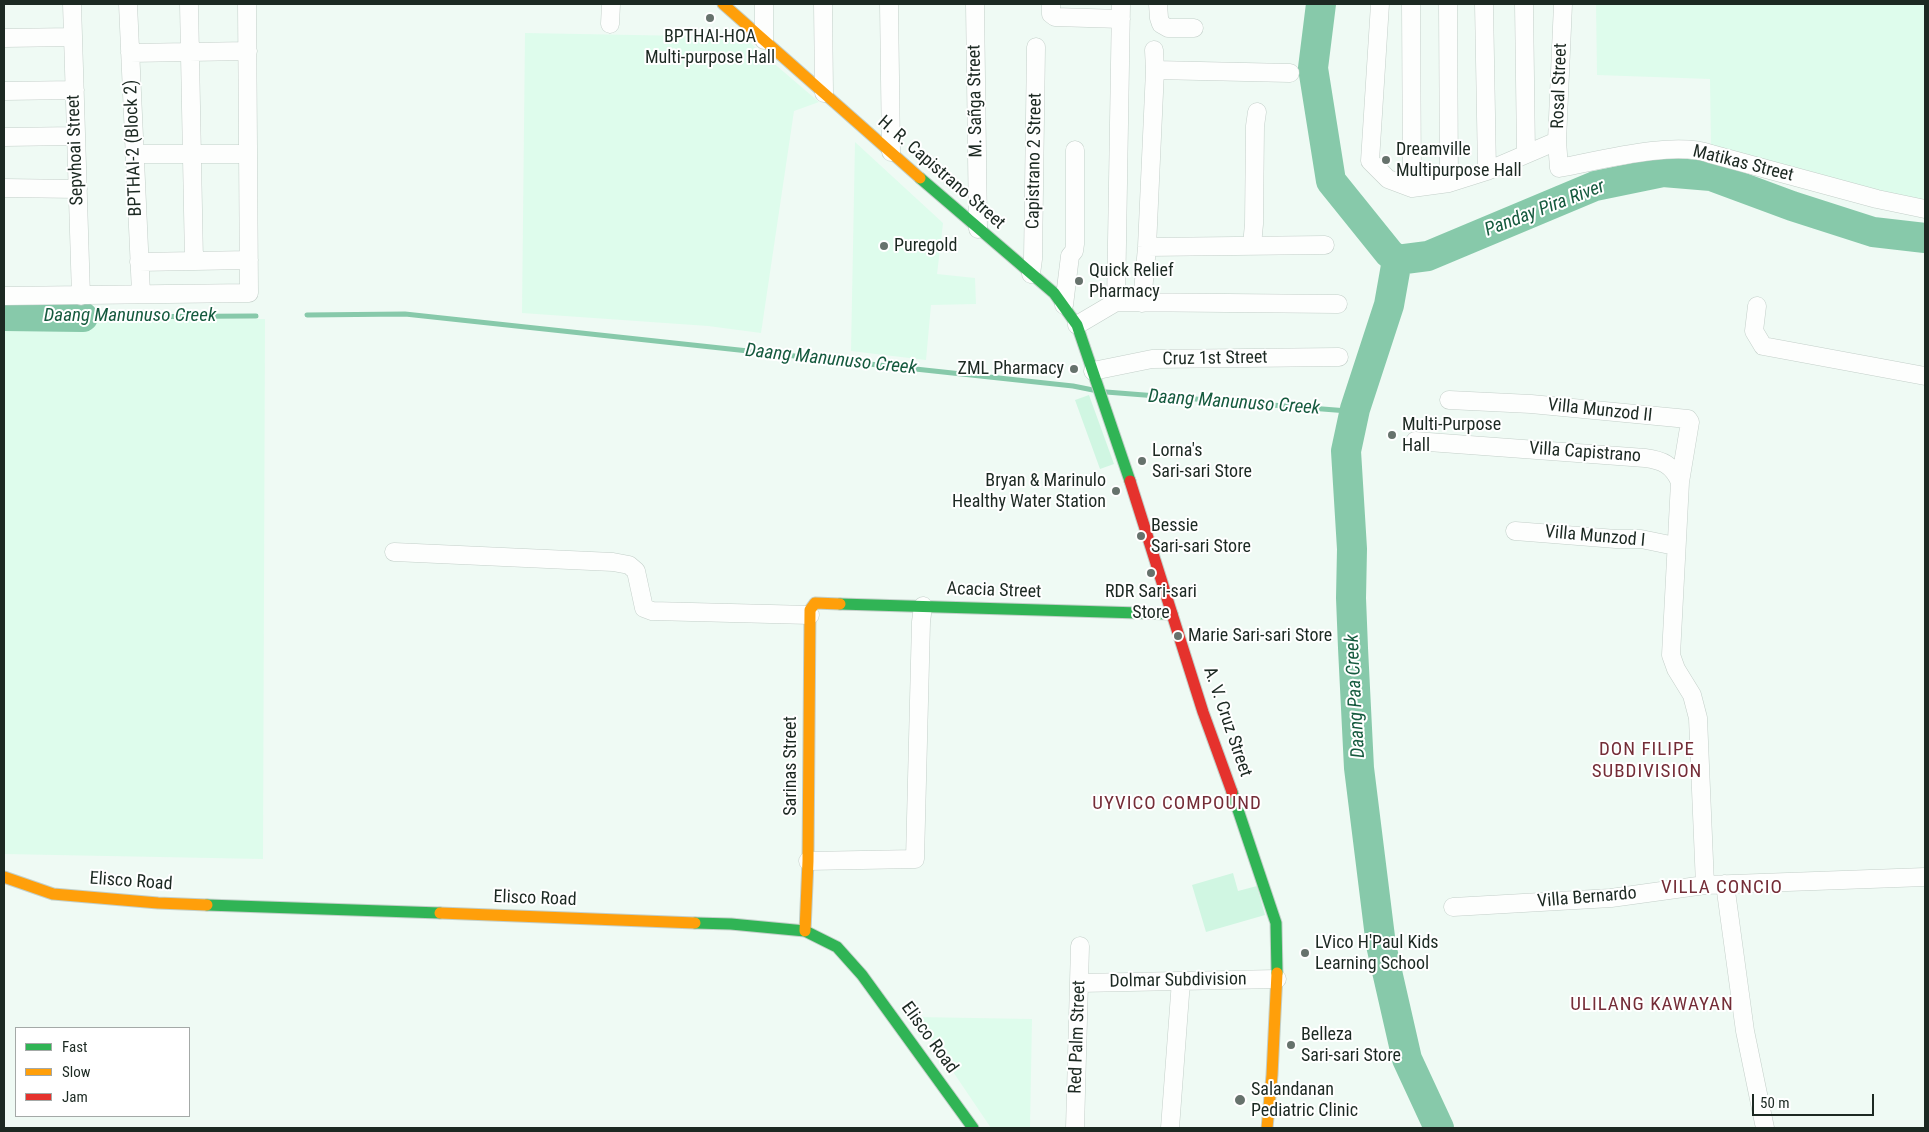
<!DOCTYPE html>
<meta charset="utf-8">
<style>
body{margin:0}
#map{position:relative;width:1929px;height:1132px;overflow:hidden;background:#effaf4;font-family:"Roboto Condensed",sans-serif}
canvas{display:block}
.frame{position:absolute;inset:0;border:5px solid #1c2922;pointer-events:none}
.legend{position:absolute;left:15px;top:1027px;width:175px;height:90px;box-sizing:border-box;background:#fff;border:1px solid #a4a9a7;margin:0;padding:6px 9px;list-style:none;font-size:15px;color:#1c2922}
.legend li{display:flex;align-items:center;gap:10px;height:25px}
.legend b{width:25px;border:1px solid #a4a9a7}
.scale{position:absolute;left:1752px;top:1094px;width:122px;height:22px;box-sizing:border-box;border:2px solid #1c2922;border-top:0;padding-left:6px;font-size:15px;line-height:18px;white-space:nowrap;color:#1c2922;-webkit-text-stroke:4px #fff;paint-order:stroke}
</style>
<div id="map">
<canvas width="1929" height="1132"></canvas>
<div class="frame"></div>
<ul class="legend">
<li><b style="height:6px;background:#30b455"></b>Fast</li>
<li><b style="height:6px;background:#ff9f0a"></b>Slow</li>
<li><b style="height:6px;background:#e5322d"></b>Jam</li>
</ul>
<div class="scale">50 m</div>
</div>
<script>
const ctx = document.querySelector('canvas').getContext('2d');
ctx.lineJoin = 'round';
function paint(path, color) {
  ctx.fillStyle = color;
  ctx.fill(path, 'evenodd');
}
function strokePath(path, color, width, dash) {
  ctx.strokeStyle = color;
  ctx.lineWidth = width;
  ctx.lineCap = dash ? 'butt' : 'round';
  ctx.setLineDash(dash || []);
  ctx.stroke(path);
}
function write(font, color, halo, rows, align = 'center') {
  ctx.font = font + ' "Roboto Condensed",sans-serif';
  ctx.lineWidth = 4;
  ctx.setLineDash([]);
  ctx.textBaseline = 'middle';
  ctx.strokeStyle = halo;
  ctx.fillStyle = color;
  for (const [text, x, y, turn = 0] of rows) {
    ctx.save();
    ctx.translate(x, y);
    ctx.rotate((+turn || 0) * Math.PI / 180);
    ctx.textAlign = isNaN(turn) ? turn : align;
    if (halo) ctx.strokeText(text, 0, 0);
    ctx.fillText(text, 0, 0);
    ctx.restore();
  }
}
paint(new Path2D(`
 M1596,4H1925V204L1711,146L1710,79L1597,75Z
 M525,33L743,37L819,102L794,111L761,333L708,326L522,313Z
 M855,142L943,223L937,274L975,278L976,304L931,305L926,360L851,351Z
 M4,319H265L263,859L4,854Z
 M916,1017L1032,1019L1030,1128H991Z`), '#defcec');
paint(new Path2D(`
 M1089,395L1114,464L1100,469L1075,400Z
 M1233,873L1238,891L1257,886L1265,915L1206,932L1192,885Z`), '#d0f6e2');
strokePath(new Path2D(`
 M307,315L405,314L1073,386L1093,390
 M83,317L256,316
 M1106,392L1348,411L1355,409`), '#87c9aa', 5);
strokePath(new Path2D(`
 M1321,4L1313,68L1331,181L1389,253L1397,260
 M1397,260L1389,305L1355,409L1346,451L1352,549L1351,598L1353,648L1359,768L1381,945L1407,1059L1439,1128
 M1397,260L1428,256L1595,186L1663,172L1711,176L1792,206L1873,232L1925,238
 M4,316L83,317`), '#87c9aa', 30);
const street = new Path2D(`
 M72,4L81,296
 M128,4L141,293
 M189,4L194,261
 M764,4V40
 M823,4L824,93
 M889,4L891,152
 M975,4L978,229
 M1051,4V14L1055,17L1121,19
 M1158,4L1159,18L1161,24L1168,28H1194
 M1380,4L1370,161L1388,179L1412,188L1449,183L1487,171L1557,141
 M1411,4L1412,188
 M1448,4L1449,183
 M1484,4L1487,171
 M1524,4L1526,154
 M1563,4L1557,141L1559,168C1598,161 1674,140 1711,154L1877,199L1925,209
 M610,24L611,4
 M4,38L73,37
 M130,53L248,51
 M1155,70L1290,73
 M4,91L75,90
 M4,137L76,136
 M134,154H247
 M4,188L78,189
 M1252,245L1254,224L1255,126L1257,112
 M1147,247L1325,245
 M139,262L249,260
 M1031,274L1033,259L1036,47
 M4,296L249,293L247,4
 M1116,302L1121,4
 M1142,303L1147,247L1155,70L1154,50
 M1064,305L1070,256L1074,251L1075,244V150
 M1757,306L1754,331L1763,346L1925,376
 M1077,325L1116,302L1338,304
 M1093,371L1152,359L1339,357
 M1449,400L1531,404L1688,419L1690,422L1680,482
 M1415,441L1645,458C1662,460 1673,465 1680,482L1671,655L1676,669L1692,695L1698,718L1705,885
 M1515,531L1616,539H1641L1675,546
 M394,552L613,562L629,565L636,571L644,608L652,611L810,615
 M808,861L915,859L921,622L923,606
 M1725,884L1745,1031L1765,1128
 M1453,907L1611,898L1705,885L1925,877
 M1080,983L1277,979
 M1075,1128L1080,946
 M1170,1128L1181,981`);
const fast = new Path2D(`
 M920,178L1054,293L1077,325L1130,481
 M840,604L1172,614
 M1232,792L1276,923L1277,973
 M207,905L440,913
 M695,923L731,924L805,931L837,947L862,975L973,1128`);
const slow = new Path2D(`
 M723,4L920,178
 M4,877L53,894L158,903L207,905
 M440,913L695,923
 M805,931L808,861L810,610L815,603L840,604
 M1267,1128L1272,1075L1277,973`);
const jam = new Path2D(`
 M1130,481L1203,712L1232,792`);
strokePath(street, '#c3cfc9', 19);
strokePath(fast, '#c3cfc9', 13);
strokePath(slow, '#c3cfc9', 13);
strokePath(jam, '#c3cfc9', 13);
strokePath(street, '#fdfefd', 18);
strokePath(fast, '#30b455', 11);
strokePath(slow, '#ff9f0a', 11);
strokePath(jam, '#e5322d', 11);
for (const [x, y, r, color] of [
 [710,18,5,"#66726c"],
 [1386,160,5,"#66726c"],
 [884,246,5,"#66726c"],
 [1079,281,5,"#66726c"],
 [1074,369,5,"#66726c"],
 [1392,435,5,"#66726c"],
 [1142,461,5,"#66726c"],
 [1116,491,5,"#66726c"],
 [1141,536,5,"#66726c"],
 [1151,573,5,"#66726c"],
 [1178,636,5,"#66726c"],
 [1305,953,5,"#66726c"],
 [1291,1045,5,"#66726c"],
 [1240,1100,6,"#66726c"]
]) {
  const dot = new Path2D();
  dot.arc(x, y, r, 0, 2 * Math.PI);
  ctx.fillStyle = color;
  ctx.fill(dot);
  strokePath(dot, '#fff', 2);
}
write('18px', '#1c2922', '#fff', [
 ["BPTHAI-HOA",710,37,"center"],
 ["Multi-purpose Hall",710,58,"center"],
 ["Dreamville",1396,150],
 ["Multipurpose Hall",1396,171],
 ["Puregold",894,246],
 ["Quick Relief",1089,271],
 ["Pharmacy",1089,292],
 ["ZML Pharmacy",1064,369,"right"],
 ["Multi-Purpose",1402,425],
 ["Hall",1402,446],
 ["Lorna's",1152,451],
 ["Sari-sari Store",1152,472],
 ["Bryan & Marinulo",1106,481,"right"],
 ["Healthy Water Station",1106,502,"right"],
 ["Bessie",1151,526],
 ["Sari-sari Store",1151,547],
 ["RDR Sari-sari",1151,592,"center"],
 ["Store",1151,613,"center"],
 ["Marie Sari-sari Store",1188,636],
 ["LVico H'Paul Kids",1315,943],
 ["Learning School",1315,964],
 ["Belleza",1301,1035],
 ["Sari-sari Store",1301,1056],
 ["Salandanan",1251,1090],
 ["Pediatric Clinic",1251,1111]
], 'left');
write('18px', '#1c2922', '#fff', [
 ["Rosal Street",1560,86,-88],
 ["M. Sañga Street",976,101,-91],
 ["BPTHAI-2 (Block 2)",134,148,-92],
 ["Sepvhoai Street",76,150,-92],
 ["Capistrano 2 Street",1035,161,-89],
 ["Matikas Street",1743,164,14],
 ["H. R. Capistrano Street",941,173,41],
 ["Cruz 1st Street",1215,359,-1],
 ["Villa Munzod II",1600,411,6],
 ["Villa Capistrano",1585,453,4],
 ["Villa Munzod I",1595,537,5],
 ["Acacia Street",994,591,2],
 ["A. V. Cruz Street",1227,722,71],
 ["Sarinas Street",791,766,-90],
 ["Elisco Road",131,882,4],
 ["Villa Bernardo",1587,898,-5],
 ["Elisco Road",535,899,2],
 ["Dolmar Subdivision",1178,981,-1],
 ["Red Palm Street",1078,1037,-88],
 ["Elisco Road",929,1038,54]
]);
write('italic 19px', '#155a3e', '#fff', [
 ["Panday Pira River",1545,209,-21],
 ["Daang Manunuso Creek",130,316],
 ["Daang Manunuso Creek",831,360,6],
 ["Daang Manunuso Creek",1234,403,4],
 ["Daang Paa Creek",1356,696,-93]
]);
ctx.letterSpacing = '1px';
write('19px', '#742d37', '#fff', [
 ["DON FILIPE",1647,750],
 ["SUBDIVISION",1647,772],
 ["UYVICO COMPOUND",1177,804],
 ["VILLA CONCIO",1722,888],
 ["ULILANG KAWAYAN",1652,1005]
]);
ctx.letterSpacing = '0px';
</script>
